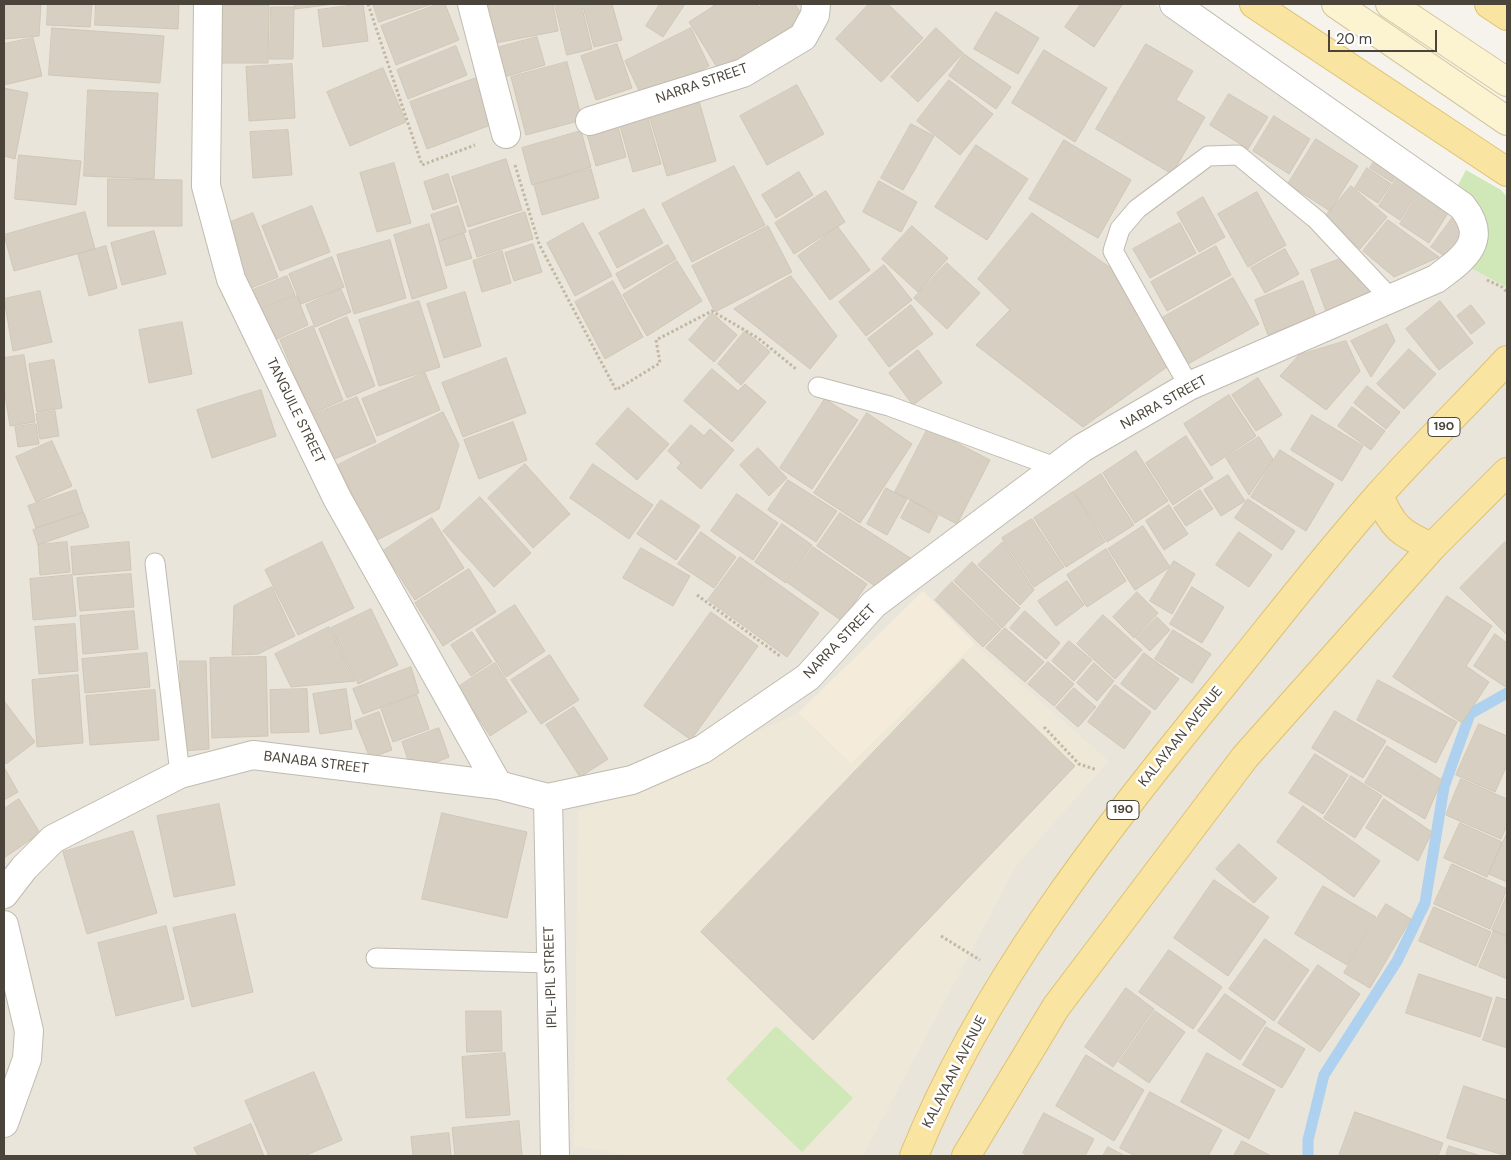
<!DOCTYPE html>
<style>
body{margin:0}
#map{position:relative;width:1511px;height:1160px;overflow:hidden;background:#f5f3ec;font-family:"DM Sans",sans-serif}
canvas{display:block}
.frame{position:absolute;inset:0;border:5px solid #4a443a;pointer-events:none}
.scale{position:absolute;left:1328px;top:30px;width:109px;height:22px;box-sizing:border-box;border:2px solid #4a443a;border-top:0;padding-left:6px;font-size:15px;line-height:18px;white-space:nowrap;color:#4a443a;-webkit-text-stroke:4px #fff;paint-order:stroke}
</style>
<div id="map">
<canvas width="1511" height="1160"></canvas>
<div class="frame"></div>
<div class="scale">20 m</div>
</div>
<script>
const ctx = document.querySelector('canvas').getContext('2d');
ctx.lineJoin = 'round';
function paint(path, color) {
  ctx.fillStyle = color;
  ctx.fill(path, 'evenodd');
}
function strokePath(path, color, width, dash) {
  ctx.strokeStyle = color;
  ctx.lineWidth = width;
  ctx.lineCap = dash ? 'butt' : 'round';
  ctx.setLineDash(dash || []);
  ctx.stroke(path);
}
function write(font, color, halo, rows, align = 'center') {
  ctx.font = font + ' "DM Sans",sans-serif';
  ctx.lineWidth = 5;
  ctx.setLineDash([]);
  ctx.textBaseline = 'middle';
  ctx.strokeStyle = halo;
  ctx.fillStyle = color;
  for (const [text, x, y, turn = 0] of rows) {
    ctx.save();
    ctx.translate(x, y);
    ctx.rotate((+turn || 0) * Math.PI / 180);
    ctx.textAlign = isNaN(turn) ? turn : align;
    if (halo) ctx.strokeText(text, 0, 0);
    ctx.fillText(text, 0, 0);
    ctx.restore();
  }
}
paint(new Path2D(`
 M4,4H1154L1466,194L1507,275V1156H4Z`), '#e9e5db');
paint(new Path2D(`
 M923,591L975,644L851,764L798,713Z`), '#f5ebda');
paint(new Path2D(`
 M975,644L1109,761L1016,866L863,1156H631L574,1146L578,812L798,713L851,764Z`), '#ede8d7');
paint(new Path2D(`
 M1466,170L1501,190L1507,197V287L1471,268L1455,191Z
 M776,1026L853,1098L802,1152L726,1079Z`), '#d0e7b8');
strokePath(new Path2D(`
 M1308,1156V1140L1324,1075L1397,961L1425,903L1444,787L1470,714L1507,693`), '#add1ee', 11);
const building = new Path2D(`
 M4,4H41L39,36L4,39Z
 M48,4H92L90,27L47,25Z
 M96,4H179L178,29L95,25Z
 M295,4H334L295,9Z
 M363,4L368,41L323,47L318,10Z
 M373,4H432L379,22Z
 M438,4H445L459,40L396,65L381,26Z
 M477,4H553L558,31L485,45Z
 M555,4H581L592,49L567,55Z
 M590,4H612L622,40L594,47L583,6Z
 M660,4H685L663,37L646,26Z
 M712,4H756L759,7L764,4H795L804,18L720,72L689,22L714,6Z
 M869,4H888L923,38L881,82L836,39Z
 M1081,4L1122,5L1094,47L1065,27Z
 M223,5H269L268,63H222Z
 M271,7H294L293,59H270Z
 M996,12L1039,38L1018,74L974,49Z
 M52,28L164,36L160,83L49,75Z
 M691,28L709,66L643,99L625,61Z
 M936,28L963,53L918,102L891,77Z
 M537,37L545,65L497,79L489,50Z
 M33,38L42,76L4,85V44Z
 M617,44L632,88L596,100L581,56Z
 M1146,44L1193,71L1176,100L1205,117L1172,174L1096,129Z
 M456,46L467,75L408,99L397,70Z
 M1044,50L1107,88L1075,142L1012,103Z
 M964,54L1011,87L996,109L949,76Z
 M567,62L582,120L526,135L511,77Z
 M292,64L295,118L249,121L246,67Z
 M383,68L406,122L350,146L327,92Z
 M479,77L496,123L427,149L410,102Z
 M949,80L993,114L960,155L917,121Z
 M797,85L824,134L767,165L740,116Z
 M4,88L28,93L15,159L4,156Z
 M88,90L158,93L154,179L84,176Z
 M1229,94L1268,117L1248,149L1210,125Z
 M699,101L716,161L667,176L649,115Z
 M646,111L661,164L633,172L618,119Z
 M1274,116L1310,139L1289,174L1253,151Z
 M616,119L626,157L596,166L585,127Z
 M911,124L934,136L903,190L881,178Z
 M288,130L292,175L253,178L250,132Z
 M581,131L591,167L532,185L522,148Z
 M1316,139L1358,166L1330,211L1288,184Z
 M1064,140L1131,180L1098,238L1029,199Z
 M976,145L1028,179L987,240L935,207Z
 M1379,154L1401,168L1392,182L1370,168Z
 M19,155L81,161L76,205L15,199Z
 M506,159L522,210L468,227L452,177Z
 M394,163L411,223L377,232L360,173Z
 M734,166L765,225L692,262L662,204Z
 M1404,167L1425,180L1400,220L1379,206Z
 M1367,168L1391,184L1378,203L1355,188Z
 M591,169L599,198L542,215L534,185Z
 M799,172L813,195L776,218L762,195Z
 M448,174L457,202L433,210L424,182Z
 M108,179L182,180V226H108Z
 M879,181L917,202L901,232L863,212Z
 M1351,186L1387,217L1360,249L1324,218Z
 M1422,188L1452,207L1429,243L1400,224Z
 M826,191L845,222L794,254L775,223Z
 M1257,192L1286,245L1248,267L1218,214Z
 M1203,197L1225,237L1199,252L1177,213Z
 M312,206L330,252L280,271L262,226Z
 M458,206L466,232L439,241L431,215Z
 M644,209L663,243L617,268L599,233Z
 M85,212L95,249L14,271L4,235Z
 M525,212L533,239L477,257L469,231Z
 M253,213L278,277L246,290L221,226Z
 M1032,213L1118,273L1171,364L1083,427L976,345L1010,310L978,279Z
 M1456,213L1470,223L1446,257L1431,247Z
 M1388,220L1439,257L1394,277L1363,251Z
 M583,223L612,276L575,296L547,243Z
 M1180,223L1196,253L1150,278L1133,249Z
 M429,224L447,288L412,299L394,235Z
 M768,226L792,272L715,312L692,266Z
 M912,226L948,258L918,292L882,259Z
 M838,227L870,270L830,300L798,256Z
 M154,231L166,274L122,285L111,243Z
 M464,234L472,258L446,266L439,242Z
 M390,240L406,298L354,314L337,255Z
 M533,244L542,272L514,281L505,253Z
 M668,245L676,259L624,289L616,274Z
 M106,246L117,288L89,296L78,254Z
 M1216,246L1231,275L1167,311L1151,282Z
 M1285,249L1299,274L1265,293L1251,268Z
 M502,251L511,283L482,292L473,261Z
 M332,257L344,287L301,304L289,274Z
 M1340,259L1374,295L1327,314L1311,270Z
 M677,261L702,301L647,336L623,295Z
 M947,263L980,293L947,329L914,298Z
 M884,265L912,300L866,336L839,302Z
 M287,276L295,295L256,311L248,292Z
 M791,276L837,336L810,369L734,309Z
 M1233,278L1259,324L1188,364L1162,318Z
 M613,281L643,337L605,359L575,302Z
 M1303,281L1316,316L1268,335L1255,300Z
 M341,289L351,312L315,327L306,305Z
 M40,291L52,342L13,351L4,299Z
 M465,292L481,346L444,358L427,304Z
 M297,296L308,325L268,343L256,313Z
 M419,301L440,367L379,386L359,320Z
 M1440,301L1473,343L1439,370L1406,329Z
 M911,305L933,334L889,367L868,339Z
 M1471,305L1485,323L1471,334L1457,316Z
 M712,313L737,335L714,362L689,340Z
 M347,317L375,386L347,398L319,329Z
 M182,322L192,374L149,383L139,330Z
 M1387,324L1395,341L1371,377L1351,341Z
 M313,326L343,400L311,414L280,340Z
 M745,331L770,352L741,385L718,364Z
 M1346,341L1360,371L1326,410L1280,376L1299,355Z
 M1409,349L1436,374L1404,409L1377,384Z
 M918,350L942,383L913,405L889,373Z
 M24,355L35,422L10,426L4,389V358Z
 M506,358L526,413L463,437L442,383Z
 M54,360L62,408L37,412L29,364Z
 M712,369L738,391L745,384L766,402L732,442L684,401Z
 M425,373L440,410L377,436L362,399Z
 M1258,378L1282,415L1256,431L1232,395Z
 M1367,386L1400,412L1386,429L1354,403Z
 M261,390L276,436L212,458L197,410Z
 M1229,395L1256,436L1211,466L1184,424Z
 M357,397L376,442L332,460L313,415Z
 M825,399L858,420L812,489L780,468Z
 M1352,407L1385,431L1371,450L1338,426Z
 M628,408L669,444L637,480L596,444Z
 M55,411L59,436L40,439L36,414Z
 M443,412L459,445L439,509L375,541L338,465Z
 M867,413L912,444L860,523L814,493Z
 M1312,415L1363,446L1342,481L1291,450Z
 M513,422L527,460L479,479L464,440Z
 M36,424L39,444L18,447L15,427Z
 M691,425L704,436L710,429L734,450L701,489L677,468L681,463L668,451Z
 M928,428L990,460L957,524L895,492Z
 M1186,436L1213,478L1173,505L1146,463Z
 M1259,437L1273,459L1249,495L1226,458Z
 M52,441L72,486L36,502L16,457Z
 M758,448L787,478L769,496L740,465Z
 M1280,450L1334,484L1306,531L1251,497Z
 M1136,451L1168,501L1135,523L1103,473Z
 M525,464L570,514L533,548L488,498Z
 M593,464L653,505L629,539L570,498Z
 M1101,474L1134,525L1107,542L1074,492Z
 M1228,475L1245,501L1221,516L1204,490Z
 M788,480L837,511L816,542L768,510Z
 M886,488L907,499L887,535L867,524Z
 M76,490L83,512L36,528L28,506Z
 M1200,490L1213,509L1186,526L1174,508Z
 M1073,492L1105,542L1066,567L1034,518Z
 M737,494L778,523L753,560L711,531Z
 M480,497L531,553L494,587L443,531Z
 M1248,499L1295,531L1282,550L1235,518Z
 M661,500L700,526L676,560L637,534Z
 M911,500L938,516L929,533L901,518Z
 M1169,505L1188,534L1164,550L1146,521Z
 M84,513L89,527L38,545L33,530Z
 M840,513L915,561L875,586L817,546Z
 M432,518L464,568L415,600L383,551Z
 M1032,519L1064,567L1034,587L1002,538Z
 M782,524L812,545L786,583L755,562Z
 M1143,526L1170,567L1135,590L1108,549Z
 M701,532L736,557L714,588L678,564Z
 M1239,532L1272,555L1249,587L1216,565Z
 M67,542L70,572L40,575L38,545Z
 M129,542L131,570L73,575L71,547Z
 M322,542L354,608L298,635L265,570Z
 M1003,542L1034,590L1020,605L978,565Z
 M1505,542L1507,544V635L1460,588Z
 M813,547L867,584L842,621L788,583Z
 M641,548L690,576L673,606L623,578Z
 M1106,549L1126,581L1087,607L1067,575Z
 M740,557L819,613L787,657L708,600Z
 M1174,561L1195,574L1172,614L1150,601Z
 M972,562L1020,608L1002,628L954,581Z
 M469,569L496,612L443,646L415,603Z
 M131,574L134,607L80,611L77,578Z
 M72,575L76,616L33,620L30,579Z
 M1067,581L1084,605L1056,626L1038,601Z
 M952,582L1001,629L983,647L935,600Z
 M272,587L295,636L258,654L232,655L234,606Z
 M1192,587L1224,607L1202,643L1170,624Z
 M1137,592L1158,613L1134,638L1113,617Z
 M1447,596L1492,626L1466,666L1489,682L1462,723L1393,677Z
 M515,605L545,651L506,677L476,630Z
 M371,609L398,665L358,684L331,628Z
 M134,611L138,649L83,654L80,616Z
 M1025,611L1060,643L1046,659L1010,628Z
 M711,612L758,646L691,740L644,706Z
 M1103,615L1142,650L1115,679L1077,644Z
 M1157,617L1170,630L1150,651L1136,638Z
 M75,624L78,671L39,674L35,627Z
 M329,627L355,681L291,687L275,654Z
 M1005,628L1044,662L1025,682L986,648Z
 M1173,630L1211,654L1192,683L1155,659Z
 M472,632L492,662L471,676L451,645Z
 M1495,634L1507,643V688L1474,666Z
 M1069,641L1092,660L1074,681L1052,661Z
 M147,653L150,687L85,693L82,659Z
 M1144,653L1179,679L1155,710L1121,684Z
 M550,655L579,700L541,724L511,680Z
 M266,657L268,736L212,738L210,658Z
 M963,659L1075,766L813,1040L701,932Z
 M180,661H206L209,749L183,751Z
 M1048,662L1074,684L1054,706L1028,684Z
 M495,663L527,712L490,736L458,687Z
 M1094,663L1114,681L1097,701L1077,683Z
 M411,667L419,693L363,714L353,689Z
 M78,675L83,743L37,747L32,680Z
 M1378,680L1457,722L1436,763L1357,720Z
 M1115,685L1151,712L1124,749L1088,722Z
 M1074,688L1096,707L1078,727L1056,708Z
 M307,689L309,732L271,733L270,690Z
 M346,689L352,729L320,734L313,694Z
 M155,690L159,740L90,745L86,696Z
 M417,695L429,729L393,742L381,709Z
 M4,701L35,742L6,764L4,761Z
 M574,707L608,759L580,777L546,725Z
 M1335,711L1386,741L1363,778L1312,748Z
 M379,712L392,750L370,758L355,721Z
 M1479,724L1507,736V765L1495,792L1456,775Z
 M439,728L449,757L412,772L402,742Z
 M1387,746L1442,780L1425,819L1365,783Z
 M1315,754L1348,775L1323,814L1289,793Z
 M4,767L18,792L4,800Z
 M1351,776L1382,796L1355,838L1324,818Z
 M1461,779L1507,799V825L1501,839L1446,815Z
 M19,799L40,833L4,858V809Z
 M1384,799L1432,832L1418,861L1366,828Z
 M219,804L235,885L174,897L157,816Z
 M1303,806L1380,861L1354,897L1277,842Z
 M442,813L527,832L507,918L422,899Z
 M1460,823L1502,842L1487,877L1444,858Z
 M133,831L157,913L87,934L63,852Z
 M1507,833V882L1489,874Z
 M1239,844L1277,878L1254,903L1216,869Z
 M1452,864L1507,889L1490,929L1434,904Z
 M1214,880L1269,917L1228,976L1174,938Z
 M1323,886L1376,917L1347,965L1295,934Z
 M1507,895V936L1492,930Z
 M1386,904L1411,919L1370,988L1344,973Z
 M1434,907L1491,932L1476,966L1419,941Z
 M235,914L253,992L192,1007L173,928Z
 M166,926L184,999L116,1016L98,943Z
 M1494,931L1507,937V979L1479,967Z
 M1265,939L1309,970L1274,1021L1229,989Z
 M1169,950L1222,987L1193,1029L1139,992Z
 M1318,965L1360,994L1320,1052L1278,1023Z
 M1419,974L1492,998L1480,1037L1406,1013Z
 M1126,988L1154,1009L1113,1067L1085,1047Z
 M1225,994L1266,1022L1240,1060L1198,1031Z
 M1497,997L1507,1000V1048L1483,1040Z
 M466,1011H501L502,1051L467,1052Z
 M1155,1011L1185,1032L1149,1083L1119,1062Z
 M1266,1027L1305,1049L1282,1088L1243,1065Z
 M505,1053L510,1115L466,1118L462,1057Z
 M1207,1053L1275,1090L1249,1139L1181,1102Z
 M1086,1055L1144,1090L1114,1141L1056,1106Z
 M314,1072L342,1140L304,1156H269L245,1101Z
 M1464,1086L1507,1100V1156L1447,1138Z
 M1150,1092L1222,1130L1208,1156H1135L1120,1148Z
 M1355,1112L1443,1143L1438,1156H1339Z
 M1044,1113L1094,1139L1085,1156H1029L1023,1153Z
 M519,1121L522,1156H455L452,1128Z
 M251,1124L264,1156H198L194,1148Z
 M449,1133L451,1156H413L411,1137Z
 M1242,1141L1271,1156H1234Z
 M1449,1146L1481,1156H1446Z
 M1108,1147L1125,1156H1103Z`);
paint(building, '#d7cfc2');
strokePath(building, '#d1c7b6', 1);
const service = new Path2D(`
 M1189,386L1113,251L1120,229L1137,209L1208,156L1238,155L1317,220L1392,300
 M818,387L889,406L1055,467
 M155,563L180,774
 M376,958L550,963`);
const minor = new Path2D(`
 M208,4L206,186L231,279L337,498L498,785
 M472,4L506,134
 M590,121L743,73L803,37L815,15L816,4
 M548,798L555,1156
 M4,894L24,868L53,839L180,774L253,755L498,785L548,798L632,780L703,749L808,677L874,604L1082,448L1189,386L1436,279C1463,259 1490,241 1462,206L1174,4
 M4,925L29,1031L27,1059L4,1123`);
const secondary = new Path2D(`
 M1336,4L1507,121
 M1390,4L1507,82`);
const primary = new Path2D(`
 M1254,4L1507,172
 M1489,4L1507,16
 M1379,495C1392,527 1401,534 1432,547
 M914,1156C983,985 1099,838 1214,696C1269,629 1322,559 1380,494C1421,448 1465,405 1507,360
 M966,1156L1056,1007L1245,757L1432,547L1507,472`);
strokePath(service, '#c1bbaf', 21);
strokePath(minor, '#c1bbaf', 30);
strokePath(secondary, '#d2c79f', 30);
strokePath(primary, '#dec271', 30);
strokePath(new Path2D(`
 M368,4L422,165L475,145
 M515,165L539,244L616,390L660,363L656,340L712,311L758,338L796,369
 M1487,280L1502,287L1507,292
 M697,595L780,656
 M1044,727L1079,764L1097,770
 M941,936L980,960`), '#c2b7a1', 3, [2.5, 2.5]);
strokePath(service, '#fff', 19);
strokePath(minor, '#fff', 28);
strokePath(secondary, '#fcf3d0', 28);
strokePath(primary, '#f9e4a2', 28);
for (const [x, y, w] of [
 [1444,427,32],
 [1123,810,32]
]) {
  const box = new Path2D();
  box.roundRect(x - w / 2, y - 9.5, w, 19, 4);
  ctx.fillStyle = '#fff';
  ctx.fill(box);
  strokePath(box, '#4a443a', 1);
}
write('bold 12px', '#4a443a', null, [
 ["190",1444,427],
 ["190",1123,810]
]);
write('14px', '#4a443a', '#fff', [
 ["NARRA STREET",702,84,-19],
 ["NARRA STREET",1164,403,-29],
 ["TANGUILE STREET",295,411,64],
 ["NARRA STREET",840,642,-46],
 ["KALAYAAN AVENUE",1181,737,-51],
 ["BANABA STREET",316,763,7],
 ["IPIL-IPIL STREET",551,977,-92],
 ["KALAYAAN AVENUE",955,1072,-63]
]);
</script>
